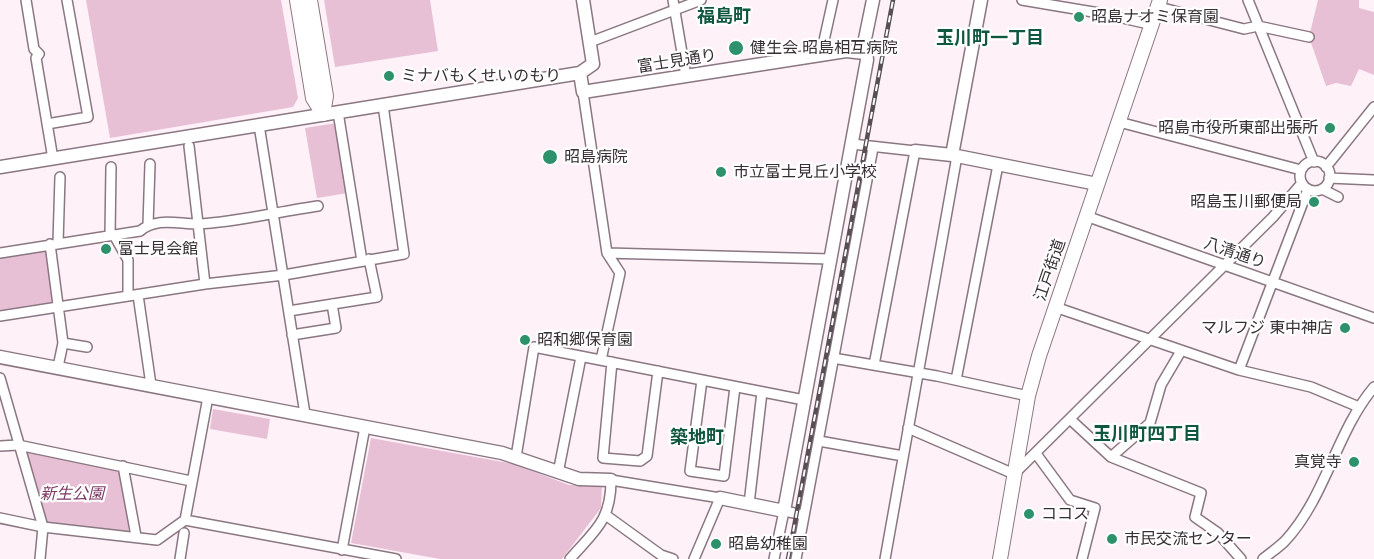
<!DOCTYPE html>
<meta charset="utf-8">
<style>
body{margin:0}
canvas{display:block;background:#fef1f8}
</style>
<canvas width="1374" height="559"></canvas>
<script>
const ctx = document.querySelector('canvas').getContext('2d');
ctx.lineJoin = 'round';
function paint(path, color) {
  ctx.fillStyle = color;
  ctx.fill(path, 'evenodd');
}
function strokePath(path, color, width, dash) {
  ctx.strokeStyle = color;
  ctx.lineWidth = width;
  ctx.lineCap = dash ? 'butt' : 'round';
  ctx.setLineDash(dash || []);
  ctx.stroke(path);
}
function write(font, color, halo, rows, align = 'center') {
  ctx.font = font + ' "Playfair Display","Noto Sans JP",serif';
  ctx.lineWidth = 4.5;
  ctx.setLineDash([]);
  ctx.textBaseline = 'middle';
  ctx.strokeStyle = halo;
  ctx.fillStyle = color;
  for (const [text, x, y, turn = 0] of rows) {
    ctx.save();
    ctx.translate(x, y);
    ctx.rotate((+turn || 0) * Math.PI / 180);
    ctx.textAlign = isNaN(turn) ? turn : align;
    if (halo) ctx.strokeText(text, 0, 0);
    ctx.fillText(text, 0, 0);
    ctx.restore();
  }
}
paint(new Path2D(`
 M86,0H281L298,98L293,107L110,138Z
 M324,0H430L438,51L335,67Z
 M1318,0H1359V8L1374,12V75L1359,69L1351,86L1336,83L1326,86L1309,37Z
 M336,123L348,193L317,198L305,128Z
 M48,250L56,302L0,311V256Z
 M213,409L270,419L267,439L210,429Z
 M371,438L514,464L569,485L602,486L601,508L562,559H440L351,543Z
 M24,452L121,468L129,532L46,524Z`), '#e8c0d6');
const minor = new Path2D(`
 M26,0L34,49L39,54L36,58L53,159
 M673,0L686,76
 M1022,0L1105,14L1153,25
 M1248,0L1314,162
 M1159,7L1244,29L1258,26L1309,37
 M590,42L701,0
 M821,54L833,0
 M583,92L607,253L620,273L601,360
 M338,112L362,261
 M1119,122L1301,170
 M47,124L88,117L67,0
 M259,125L305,414
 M852,144L915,151L874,365
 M189,146L205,284
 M1300 176a15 15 0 1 1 30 0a15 15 0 1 1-30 0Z
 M1326,167L1374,107
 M1329,178L1374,180
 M1322,189L1338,197
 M1086,216L1374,318
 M148,225L150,164
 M110,235L111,167
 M114,235L128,260V296
 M58,243L60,177
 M50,244L63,343L58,367
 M0,253L140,231C157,217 177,224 198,224C233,223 281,211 318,206
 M607,253L830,259
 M138,295L151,385
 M1055,307L1239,370L1311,387L1359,407
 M289,311L377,297L369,259
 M0,316L205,284L284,275L404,254L383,105
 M292,335L336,328L332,304
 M63,343L87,347
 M833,358L937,376L1028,396
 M612,362L603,458L640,461L647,456L658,371
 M1239,370L1308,189
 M0,378L43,527L40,559
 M702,380L690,471L724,476L735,387
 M956,380L998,165
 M208,397L185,520L396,559
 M1071,420L1111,457L1201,493L1195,517L1218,533L1241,559
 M908,428L1014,474L1273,217L1302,183
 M819,441L903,456
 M0,446L18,445L191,481
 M1037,455L1070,500L1095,508L1082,559
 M516,457L534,347L804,400
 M1111,457L1150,423L1161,385L1181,351
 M123,466L136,536
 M558,473L581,357
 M749,504L762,392
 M607,516L661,555L673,559
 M0,518L43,527L157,540L185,520
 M342,550L365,427
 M180,559L184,533
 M570,559C595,530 611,521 611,480L720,498L694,559
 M774,559L784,511L804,515
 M796,559L873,148
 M885,559L957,156
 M1263,559C1270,553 1278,548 1285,541C1326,497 1336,432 1374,387`);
const tertiary = new Path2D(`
 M580,73L583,92L846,51L865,53
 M915,151L952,155L1097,184
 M952,155L981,0
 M0,167L580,73L593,64L583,0
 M0,357L502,453L579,479L611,480
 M720,498L784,511L867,60L865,39L873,0`);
const secondary = new Path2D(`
 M297,0L313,98L323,114
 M310,0L326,96L323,114
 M1000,559L1028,396L1039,356L1160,0`);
strokePath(minor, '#8a7781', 12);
strokePath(tertiary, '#8a7781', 15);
strokePath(secondary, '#8a7781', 16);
strokePath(minor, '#fff', 9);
strokePath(tertiary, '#fff', 12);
strokePath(secondary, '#fff', 14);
const rail = new Path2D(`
 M788,559L893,0`);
strokePath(rail, '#584f54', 4.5);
strokePath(rail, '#fff', 2, [7]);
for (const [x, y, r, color] of [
 [1079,17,6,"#2d916c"],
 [736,48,8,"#2d916c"],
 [389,76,6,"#2d916c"],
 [1330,128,6,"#2d916c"],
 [550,157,8,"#2d916c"],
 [721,172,6,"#2d916c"],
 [1314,202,6,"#2d916c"],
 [106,249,6,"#2d916c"],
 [1345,328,6,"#2d916c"],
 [525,340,6,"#2d916c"],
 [1354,462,6,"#2d916c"],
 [1029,514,6,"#2d916c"],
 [1112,539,6,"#2d916c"],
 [716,544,6,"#2d916c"]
]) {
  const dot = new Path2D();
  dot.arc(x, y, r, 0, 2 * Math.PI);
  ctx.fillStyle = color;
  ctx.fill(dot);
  strokePath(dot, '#fff', 2);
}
write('16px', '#372f33', '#fff', [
 ["昭島ナオミ保育園",1091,17],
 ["健生会 昭島相互病院",750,48],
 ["ミナバもくせいのもり",401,76],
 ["昭島市役所東部出張所",1318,128,"right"],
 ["昭島病院",564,157],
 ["市立富士見丘小学校",733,172],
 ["昭島玉川郵便局",1302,202,"right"],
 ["富士見会館",118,249],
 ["マルフジ 東中神店",1333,328,"right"],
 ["昭和郷保育園",537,340],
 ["真覚寺",1342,462,"right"],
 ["ココス",1041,514],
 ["市民交流センター",1124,539],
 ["昭島幼稚園",728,544]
], 'left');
write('16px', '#372f33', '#fff', [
 ["富士見通り",677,61,-9],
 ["八清通り",1235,253,19],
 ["江戸街道",1050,270,-71]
]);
write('italic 16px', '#7e3864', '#fff', [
 ["新生公園",72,494]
]);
write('bold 18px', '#0f573e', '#fff', [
 ["福島町",724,16],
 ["玉川町一丁目",990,38],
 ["玉川町四丁目",1147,434],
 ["築地町",697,437]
]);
</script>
